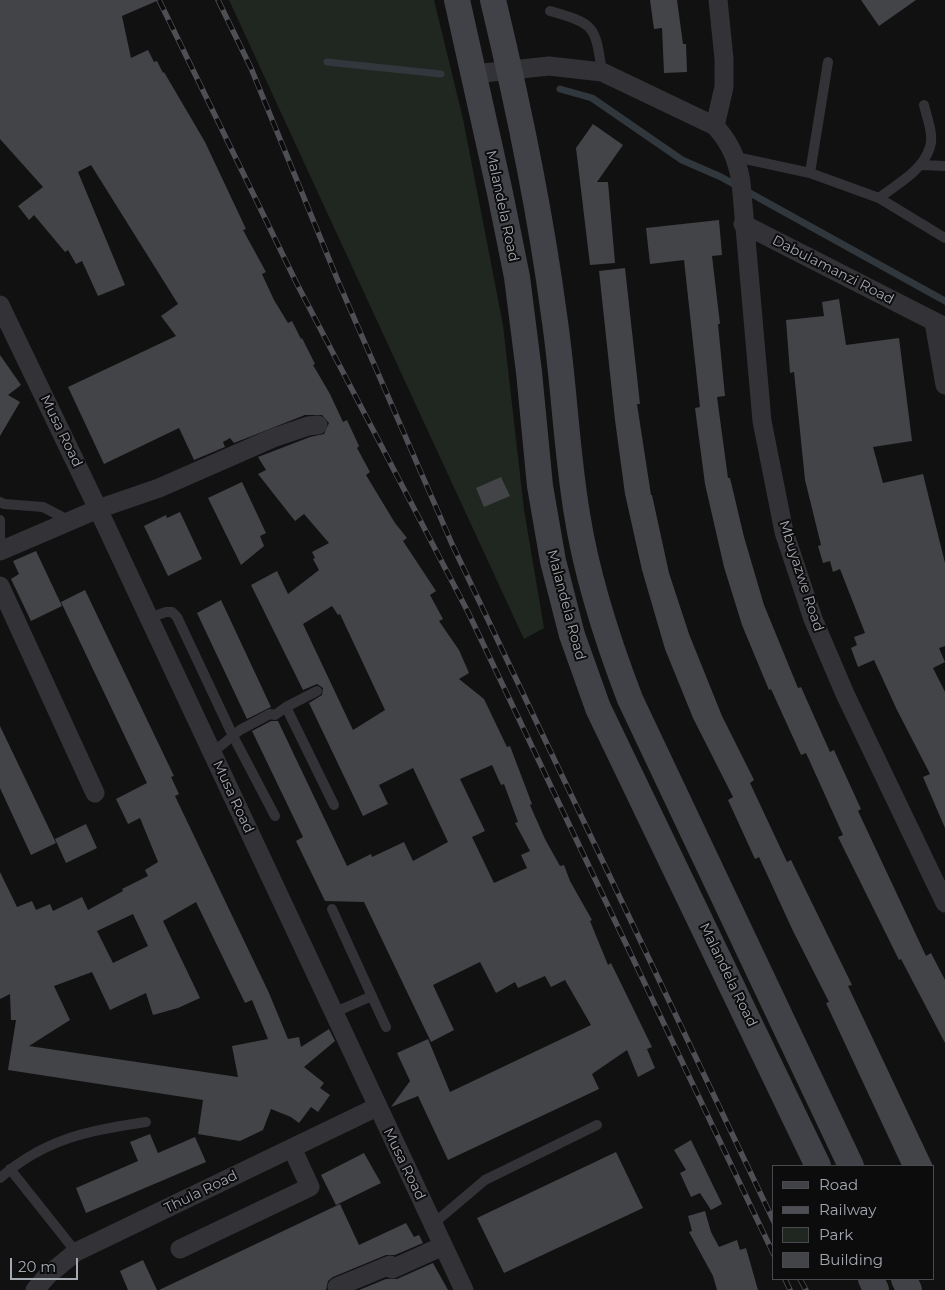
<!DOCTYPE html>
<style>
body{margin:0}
#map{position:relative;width:945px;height:1290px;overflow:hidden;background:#111112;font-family:Montserrat,sans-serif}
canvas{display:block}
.legend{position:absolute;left:772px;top:1165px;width:162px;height:115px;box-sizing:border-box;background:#0c0c0d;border:1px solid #494a4f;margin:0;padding:6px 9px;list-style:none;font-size:15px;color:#a4a8b1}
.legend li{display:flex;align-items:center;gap:10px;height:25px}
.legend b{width:25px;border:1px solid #494a4f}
.scale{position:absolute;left:10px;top:1258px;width:68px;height:22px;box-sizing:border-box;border:2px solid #a4a8b1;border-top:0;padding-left:6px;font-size:15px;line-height:18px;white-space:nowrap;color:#a4a8b1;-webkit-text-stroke:4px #0c0c0d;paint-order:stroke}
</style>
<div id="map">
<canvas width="945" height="1290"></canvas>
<ul class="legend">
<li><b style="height:6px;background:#414247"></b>Road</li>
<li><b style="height:6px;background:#4e4f54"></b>Railway</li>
<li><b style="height:14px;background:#202721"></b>Park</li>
<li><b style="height:14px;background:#434447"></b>Building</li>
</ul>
<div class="scale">20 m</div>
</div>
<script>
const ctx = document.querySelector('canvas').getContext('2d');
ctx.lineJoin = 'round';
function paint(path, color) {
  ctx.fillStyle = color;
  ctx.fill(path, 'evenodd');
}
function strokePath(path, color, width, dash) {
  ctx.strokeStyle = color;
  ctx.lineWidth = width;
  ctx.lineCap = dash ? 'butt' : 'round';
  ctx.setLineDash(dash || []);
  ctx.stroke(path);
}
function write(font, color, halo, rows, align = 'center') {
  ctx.font = font + ' Montserrat,sans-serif';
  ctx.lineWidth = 4;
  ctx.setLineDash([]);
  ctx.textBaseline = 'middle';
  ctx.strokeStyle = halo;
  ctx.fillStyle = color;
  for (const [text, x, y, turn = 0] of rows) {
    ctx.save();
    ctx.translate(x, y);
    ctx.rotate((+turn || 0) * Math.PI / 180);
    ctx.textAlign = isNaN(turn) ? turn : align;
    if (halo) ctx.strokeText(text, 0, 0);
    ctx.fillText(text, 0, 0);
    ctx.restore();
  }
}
paint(new Path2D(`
 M229,0H434L463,119L503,325L524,510L544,628L524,639Z`), '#202721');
strokePath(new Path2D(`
 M327,62L441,74
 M560,89L592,98L682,160L721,177L945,301`), '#30373d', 7);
paint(new Path2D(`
 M0,0H159L122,16L131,58L148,50L154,62L157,61L163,73L164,72L205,142L246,229L243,230L266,272L262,274L274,300L288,323L292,321L301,339L302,338L315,364L313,365L330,394L343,422L347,420L359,446L357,448L370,472L366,475L395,523L407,538L403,541L436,591L430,595L443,619L439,621L459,650L469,673L459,679L484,699L507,747L510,746L532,804L530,805L545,839L560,866L564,865L570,881L592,920L590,921L608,965L611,963L652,1047L647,1049L655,1068L638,1077L627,1050L592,1074L599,1089L448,1160L418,1096L391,1107L410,1081L397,1053L428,1039L450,1092L591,1025L565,980L551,987L545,976L518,988L515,982L496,993L480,962L433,985L454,1030L431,1042L364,902L325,901L296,841L303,837L252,731L271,721H278L347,866L371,854L372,857L404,842L413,861L448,842L413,768L379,785L388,804L363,816L309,703L322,695L323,688L317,684L303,690L251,585L277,571L288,594L319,570L313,559L315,558L312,552L329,543L304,514L295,521L258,474L266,470L258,457L310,437L324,434L329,423L322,415H305L234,443L230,438L223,442L225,447L194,460L179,428L104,464L68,387L176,336L161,316L178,304L91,165L78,172L125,285L98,296L82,261L76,264L68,250L65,252L34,215L29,220L18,206L43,187L0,139ZM332,606L338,615L340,614L385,710L353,730L303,624ZM492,765L501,785L504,784L518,822L515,823L530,851L521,855L527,868L494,883L472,837L485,831L460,779Z
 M650,0H677L683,44H686L687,72L664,73L662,28L654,29Z
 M861,0H916L879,26Z
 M593,124L623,145L597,182H608L615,263L590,265L576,148Z
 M719,220L722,255L712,256L720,324H718L725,396L717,397L728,478H730L744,537L764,605L798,688L801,687L830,752L834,750L861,809L858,811L926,956L931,953L945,980V1043L901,959L899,960L838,837L843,835L806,753L801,755L771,689L769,690L742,625L724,567L705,484L695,408L700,407L684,260L650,264L646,228Z
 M625,268L640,404H637L651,495H652L669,573L689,634L722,716L754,780L750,783L787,862L791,860L852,985L848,986L933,1166H902L826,1003L829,1002L793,931L759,857L755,859L728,800L733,797L693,718L665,649L642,570L625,494L615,420L599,271Z
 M839,299L846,345L899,338L912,441L873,447L883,483L923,474L945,563V646L939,648L945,662L933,668L945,692V828L923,777L930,774L897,710L874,660L858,667L851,648L857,645L854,637L865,633L840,569L833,572L830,561L823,563L818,546L821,545L805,480L794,372L790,373L786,320L824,316L822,302Z
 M0,355L21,385L8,395L20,402L0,436Z
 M501,477L510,496L484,507L476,488Z
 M242,482L266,533L260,536L264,546L241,565L208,498Z
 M180,512L202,559L168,576L144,526L166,515L167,518Z
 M36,551L62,606L31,621L11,579L19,574L13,561Z
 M85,590L174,776L171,777L179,794L175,796L269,993L288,1039L299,1037L301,1047L329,1029L335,1041L304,1067L324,1083L320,1088L330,1095L318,1112L311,1107L299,1123L291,1117L271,1109L263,1130L240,1141L198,1134L203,1100L8,1070L16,1020H11L10,994L0,999V872L17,907L32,901L36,910L50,904L53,911L82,897L88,910L123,891L122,889L148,876L145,870L158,862L140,818L128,824L116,799L147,783L61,602ZM196,902L245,1003L252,1000L268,1039L232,1046L238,1077L29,1046L70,1020L54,986L92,972L110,1010L146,993L153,1015L178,1008L200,998L163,921ZM133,914L148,946L113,963L97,931Z
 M221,600L271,707L247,719L197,613Z
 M0,726L56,843L31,855L0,788Z
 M86,824L97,848L66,863L55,839Z
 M150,1134L158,1153L195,1137L206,1162L86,1213L76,1188L138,1161L130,1142Z
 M691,1140L722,1204L711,1210L700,1193L691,1197L680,1173L686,1170L674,1150Z
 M616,1152L643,1208L504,1273L477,1218Z
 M364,1153L381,1183L336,1205L321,1175Z
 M340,1204L359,1245L406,1223L414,1237L419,1235L423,1243L395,1255H386L333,1277L328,1281L326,1290H159Z
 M705,1211L711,1232L719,1247L737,1240L740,1250L746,1248L758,1290H717L713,1276L689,1232L692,1231L688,1216Z
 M143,1260L157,1290H128L120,1271Z
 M433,1263L448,1290H359L386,1279H397Z`), '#434447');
strokePath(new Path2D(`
 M550,11C596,24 595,26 602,72
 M736,157L810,173L879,198L945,238
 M921,165L945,166
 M810,173L828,62
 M879,198C897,184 923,171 930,147C934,135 927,118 924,105
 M0,502L4,504L43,507L70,521
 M0,520V551
 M149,618L166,612H172L177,617L233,736L275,816
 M286,707L334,805
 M212,753L240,730L270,714L275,715L286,707L317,691
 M332,909L386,1027
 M333,1013L372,996
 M10,1169L76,1252
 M0,1178C46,1138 88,1131 146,1122
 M433,1224L485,1180L597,1125`), '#333337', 10);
strokePath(new Path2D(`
 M474,74L549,66L602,72L715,126C731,144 737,159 741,182L762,421L784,532L813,619L845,694L945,903
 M715,126L724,87V59L718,0
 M743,224L945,327
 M0,305L98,509L464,1290
 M934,322L945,385
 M0,551L98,509L159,488L273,438L308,426L318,425
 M0,586L95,793
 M180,1249L310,1187L292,1148
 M337,1287L390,1265L392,1269L443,1246
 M35,1290L48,1275L76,1252L377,1107`), '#333337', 19);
strokePath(new Path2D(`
 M457,0L500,193L517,277L529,372L540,486L553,561L572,635L598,708L818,1166
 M493,0C518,104 540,209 554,315C564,381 566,448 577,514C587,578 607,639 630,699L851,1166
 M871,1279L876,1290
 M904,1279L909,1290`), '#414247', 26);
const rail = new Path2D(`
 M159,0L297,284L468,612L774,1255
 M218,0L251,68L338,281L452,544L774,1222
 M785,1279L790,1290
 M800,1279L806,1290`);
strokePath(rail, '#4e4f54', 5.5);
strokePath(rail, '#0c0c0d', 4, [11]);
write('14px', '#a4a8b1', '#0c0c0d', [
 ["Malandela Road",502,206,78],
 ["Dabulamanzi Road",833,270,27],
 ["Musa Road",61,431,64],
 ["Mbuyazwe Road",801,576,72],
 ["Malandela Road",566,605,75],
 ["Musa Road",233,797,65],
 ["Malandela Road",728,975,64],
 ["Musa Road",404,1164,64],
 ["Thula Road",201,1192,-26]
]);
</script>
